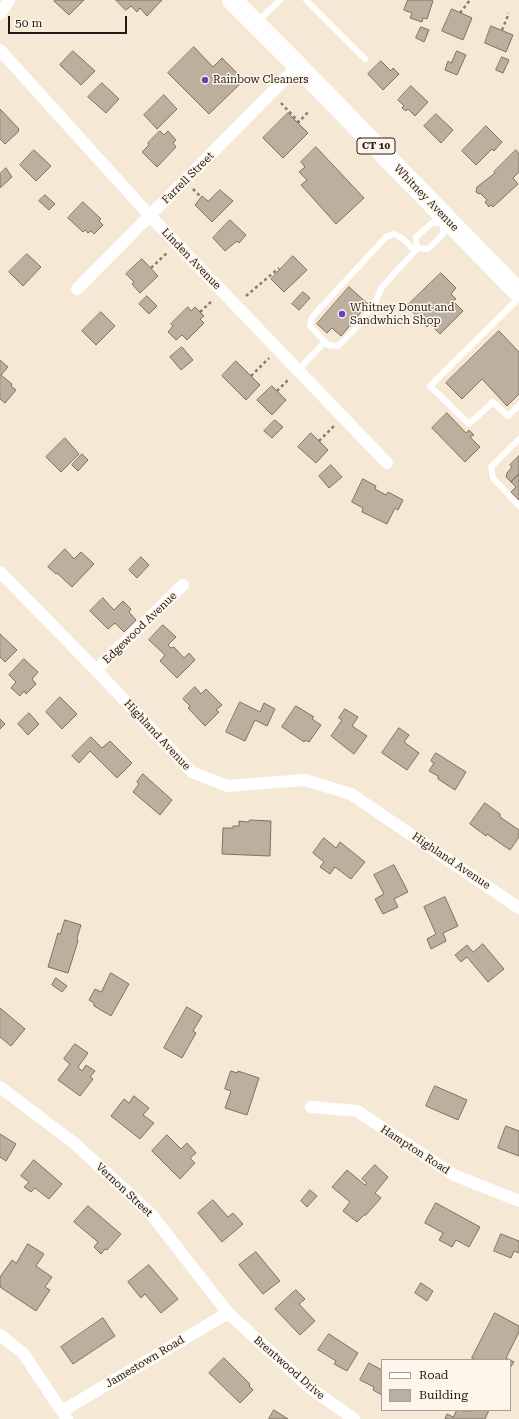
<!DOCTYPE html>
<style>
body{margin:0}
#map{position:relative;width:519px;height:1419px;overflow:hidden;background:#f5e8d5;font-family:"Roboto Serif",serif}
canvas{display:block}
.legend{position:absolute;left:381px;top:1359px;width:130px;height:52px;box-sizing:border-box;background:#fef6eb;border:1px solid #a59f95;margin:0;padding:5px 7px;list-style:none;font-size:12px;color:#201c15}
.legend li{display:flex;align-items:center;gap:8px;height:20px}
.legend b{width:20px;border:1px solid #a59f95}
.scale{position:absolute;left:8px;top:16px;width:119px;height:18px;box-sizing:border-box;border:2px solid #201c15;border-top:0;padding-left:5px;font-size:12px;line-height:14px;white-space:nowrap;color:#201c15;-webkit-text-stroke:3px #fef6eb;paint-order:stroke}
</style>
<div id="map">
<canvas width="519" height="1419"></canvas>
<ul class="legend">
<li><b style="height:5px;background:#fff"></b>Road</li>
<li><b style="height:11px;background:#bcaf9d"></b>Building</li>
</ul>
<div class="scale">50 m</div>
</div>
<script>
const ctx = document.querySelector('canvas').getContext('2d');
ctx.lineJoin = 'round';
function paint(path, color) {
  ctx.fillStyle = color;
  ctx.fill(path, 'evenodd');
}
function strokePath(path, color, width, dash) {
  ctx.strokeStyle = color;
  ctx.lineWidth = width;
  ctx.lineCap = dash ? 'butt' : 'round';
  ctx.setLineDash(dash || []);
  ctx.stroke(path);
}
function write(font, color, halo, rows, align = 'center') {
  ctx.font = font + ' "Roboto Serif",serif';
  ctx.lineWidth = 3;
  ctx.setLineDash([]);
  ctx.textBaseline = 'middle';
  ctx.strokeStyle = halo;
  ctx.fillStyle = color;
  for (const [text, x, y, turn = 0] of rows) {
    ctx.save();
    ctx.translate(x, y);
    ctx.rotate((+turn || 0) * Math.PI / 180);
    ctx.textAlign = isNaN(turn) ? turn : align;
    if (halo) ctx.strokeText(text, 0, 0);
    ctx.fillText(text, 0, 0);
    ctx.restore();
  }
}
const building = new Path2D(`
 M55,0H84L69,15L54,1Z
 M116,0H162L147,16L140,8L137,12L131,6L126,10Z
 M408,0H431L433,1L427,19L423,18L422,22L410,18L412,13L404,10Z
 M452,9L472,18L463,40L442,31Z
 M491,26L513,35L506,52L485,43Z
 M421,27L429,30L424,42L416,38Z
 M194,47L213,67L222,58L244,80L209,114L168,73Z
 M73,51L95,71L81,85L60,65Z
 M457,51L466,55L457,75L445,70L448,61L451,63Z
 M502,57L509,60L503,73L496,70Z
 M381,61L391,71L393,68L399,74L383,90L368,74Z
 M102,83L119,99L106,113L88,97Z
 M411,86L428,102L415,116L408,109L406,111L402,108L404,106L398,100Z
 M164,95L177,109L157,129L144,115Z
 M0,109L19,129L18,132L5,144L0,139Z
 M288,113L308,133L283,158L263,138Z
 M436,114L453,130L441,143L424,126Z
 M486,126L502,142L494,151L492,149L476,165L462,151Z
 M160,131L164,135L168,131L176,140L173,143L176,147L157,167L142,152L149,145L148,143Z
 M316,147L364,198L336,224L301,185L307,180L299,172L305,167L301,162Z
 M34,150L51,166L36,181L20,165Z
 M516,150L519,154V172L513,178L518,184L493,207L491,205L489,207L485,202L487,200L480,193L479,194L476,192L477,187L495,173L494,172Z
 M6,168L12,177L0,188V174Z
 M220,190L233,201L212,222L195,205L202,196L208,201Z
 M45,195L55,204L49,210L39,201Z
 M83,202L101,219L99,221L103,225L94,234L91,231L88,233L85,230L83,232L68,218Z
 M230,220L246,235L239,243L237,241L225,251L213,238Z
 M27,254L41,267L23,286L9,272Z
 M293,256L307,270L284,292L271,279Z
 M142,259L158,276L140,293L132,284L134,282L126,274Z
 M441,273L456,288L451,294L456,299L453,301L463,311L440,334L430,324L427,327L407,306Z
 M349,287L368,304L341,336L332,328L327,333L317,324Z
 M303,292L310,298L299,310L292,304Z
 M147,296L157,306L149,314L139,304Z
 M188,307L191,311L195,307L204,316L200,319L204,323L187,340L182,335L176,340L168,332L173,326L171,324Z
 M101,312L115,326L96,345L82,331Z
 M499,331L519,352V394L507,406L482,379L462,399L446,383Z
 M182,347L193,360L181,370L170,357Z
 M0,360L8,367L1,375L12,384L11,386L16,390L5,403L0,399Z
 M236,361L260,385L246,400L222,376Z
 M272,386L286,400L272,415L257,400Z
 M447,413L466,433L469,430L474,435L470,437L480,447L465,462L432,428Z
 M275,420L283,427L272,438L264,431Z
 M311,433L328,450L316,463L298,447Z
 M65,438L79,454L61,472L46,457Z
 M82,454L88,460L78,471L72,465Z
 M519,456V474L511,482L506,477L507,473L512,467L510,465Z
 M331,465L342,477L329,488L319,476Z
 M519,474V500L511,492L516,487L511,482Z
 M363,479L376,486L375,489L386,495L388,492L403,500L398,510L395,508L387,524L362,512L363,508L352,502Z
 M65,549L74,559L81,552L94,564L72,587L57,573L56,574L48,567Z
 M141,557L149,565L137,578L129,570Z
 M103,598L114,610L123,601L131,609L129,612L136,620L124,632L115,623L108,629L90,611Z
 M163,625L176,637L168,645L171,648L174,647L184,658L189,653L195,660L177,678L160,661L165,655L149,640Z
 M0,634L17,650L5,662L0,657Z
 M24,659L38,672L32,679L36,684L26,694L24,691L20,696L11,688L16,682L9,675Z
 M195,687L201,694L206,689L222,705L216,710L219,712L205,726L188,708L190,706L183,699Z
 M60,697L77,714L62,729L46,712Z
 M240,702L260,712L264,703L275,709L267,726L255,720L245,741L226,732Z
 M296,706L314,717L312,719L321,725L309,742L305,740L304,742L282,727Z
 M345,709L358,717L352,726L367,736L354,754L331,736L342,720L339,718Z
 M29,713L39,724L28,735L18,724Z
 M0,719L5,724L0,729Z
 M399,728L409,735L404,742L419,753L407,770L382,753Z
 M91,737L102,748L110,741L132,763L117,778L90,751L79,763L72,756Z
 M436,753L466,772L455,790L438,779V776L429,771L434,763L431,761Z
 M143,774L172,800L160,815L133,792L139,784L137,782Z
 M485,803L500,814V817L519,830V837L510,850L487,834L486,836L470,824Z
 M250,820L271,821L270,856L222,854L223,828H233V826H239V821L248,822Z
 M324,838L336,848L340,842L365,862L351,879L335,867L330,874L320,867L324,862L313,853Z
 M394,865L408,892L394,899L398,907L383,914L375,899L384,894L374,875Z
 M445,897L458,926L443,933L446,941L431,949L427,939L436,934L424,907Z
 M65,920L81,925L77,938L78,941L68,973L48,967L58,933L60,934Z
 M483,944L504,969L488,982L467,957L461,962L455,955L467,945L473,952Z
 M111,973L129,984L111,1016L94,1006V1003L89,1000L95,989L101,992Z
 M56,978L67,986L62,992L52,985Z
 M187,1007L202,1016L193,1031L196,1033L182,1058L164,1048Z
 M0,1008L25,1029L11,1046L0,1037Z
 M75,1044L88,1053L78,1067L82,1071L86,1065L95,1071L90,1077L93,1079L80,1096L58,1080L70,1064L64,1059Z
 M231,1071L237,1073L238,1071L259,1078L247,1115L225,1108L231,1091L225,1089Z
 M435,1086L467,1100L458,1120L426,1106Z
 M134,1096L149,1108L143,1115L154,1123L140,1139L111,1116L124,1099L129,1103Z
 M506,1126L519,1131V1156L498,1148Z
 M0,1134L16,1144L6,1161L0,1157Z
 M167,1135L181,1149L187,1143L196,1153L190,1158L195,1163L180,1179L152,1151Z
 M34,1160L62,1184L49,1199L35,1188L31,1192L24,1187L29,1182L21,1176Z
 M375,1165L388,1177L375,1193L381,1198L366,1215H364L357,1222L343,1211L350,1202L332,1187L347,1170L365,1185L367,1183L362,1179Z
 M310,1190L317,1196L307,1207L301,1201Z
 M213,1200L228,1217L233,1213L243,1224L222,1242L198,1213Z
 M436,1203L480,1227L469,1247L456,1240L452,1247L439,1240L443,1233L425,1223Z
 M88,1206L121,1234L107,1250L105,1249L101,1254L94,1247L98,1242L74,1222Z
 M501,1234L519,1241V1253L514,1251L511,1258L494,1251Z
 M28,1244L44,1254L36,1266L52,1277L45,1287L50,1290L36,1311L0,1287V1277L12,1260L16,1263Z
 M256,1252L280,1281L263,1294L239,1265Z
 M149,1265L178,1299L161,1313L145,1294L141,1298L128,1282Z
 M421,1283L433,1291L427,1301L415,1293Z
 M296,1290L305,1299L299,1304L315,1321L300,1335L275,1309Z
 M495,1313L519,1326V1332L506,1358L514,1362L510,1368V1360H477L472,1358Z
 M103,1318L115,1336L73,1364L61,1347Z
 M329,1334L358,1353L347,1371L334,1364L336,1361L318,1350Z
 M224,1358L250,1384L249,1386L253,1390L240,1403L209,1373Z
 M369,1363L382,1370V1395L373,1390L374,1387L360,1380Z
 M274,1410L288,1419H269Z
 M457,1410L464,1411L489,1410L485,1419H445L447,1414L453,1417Z`);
paint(building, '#bcaf9d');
strokePath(building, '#7e7262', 1);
strokePath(new Path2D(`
 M460,13L470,0
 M502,30L509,13
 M281,103L299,122L309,111
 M193,189L201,197
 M151,268L168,252
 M246,296L279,268
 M200,312L213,300
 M251,376L269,358
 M277,391L289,379
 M319,441L334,426`), '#867d70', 2.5, [3, 3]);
strokePath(new Path2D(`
 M306,0L365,59
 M257,22L280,0
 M417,248L428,249L443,234V224L444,222
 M415,251L403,239L394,234L386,237L312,317L310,326L328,345L338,346L357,327L374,305L382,287L415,251L417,248L416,237L433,222L443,224
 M519,298L430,386L469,424L493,402L508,416L519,405
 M298,370L325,342
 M519,439L491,467L493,478L519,506`), '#fff', 6);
strokePath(new Path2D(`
 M0,14L9,0
 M0,50L150,216L387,463
 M77,289L298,66
 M0,572L96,670L192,772L227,786L305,780L351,794L519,908
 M96,670L183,585
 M0,1087L74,1143L151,1214L228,1313L309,1387L354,1419
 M311,1107L357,1111L454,1175L519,1201
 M0,1335L23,1353L67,1419
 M62,1411L228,1313`), '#fff', 12);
strokePath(new Path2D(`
 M232,0L298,66L519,293`), '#fff', 20);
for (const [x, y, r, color] of [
 [205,80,4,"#6643bb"],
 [342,314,4,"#6643bb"]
]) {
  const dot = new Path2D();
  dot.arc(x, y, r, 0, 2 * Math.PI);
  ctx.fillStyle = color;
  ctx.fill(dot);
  strokePath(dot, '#fef6eb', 1.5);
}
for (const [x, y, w] of [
 [376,146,38]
]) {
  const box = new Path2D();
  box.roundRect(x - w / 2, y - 8, w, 16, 3);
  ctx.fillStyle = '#fef6eb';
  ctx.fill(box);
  strokePath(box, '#201c15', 1);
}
write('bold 10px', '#201c15', null, [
 ["CT 10",376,146]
]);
write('11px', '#201c15', '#fef6eb', [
 ["Rainbow Cleaners",213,80],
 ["Whitney Donut and",350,308],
 ["Sandwhich Shop",350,321]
], 'left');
write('11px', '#201c15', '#fef6eb', [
 ["Farrell Street",188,178,-45],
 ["Whitney Avenue",426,198,46],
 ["Linden Avenue",191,259,46],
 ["Edgewood Avenue",140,628,-44],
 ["Highland Avenue",157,735,47],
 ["Highland Avenue",451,861,34],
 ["Hampton Road",415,1150,33],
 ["Vernon Street",124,1190,43],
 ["Jamestown Road",145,1362,-31],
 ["Brentwood Drive",289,1368,41]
]);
</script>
